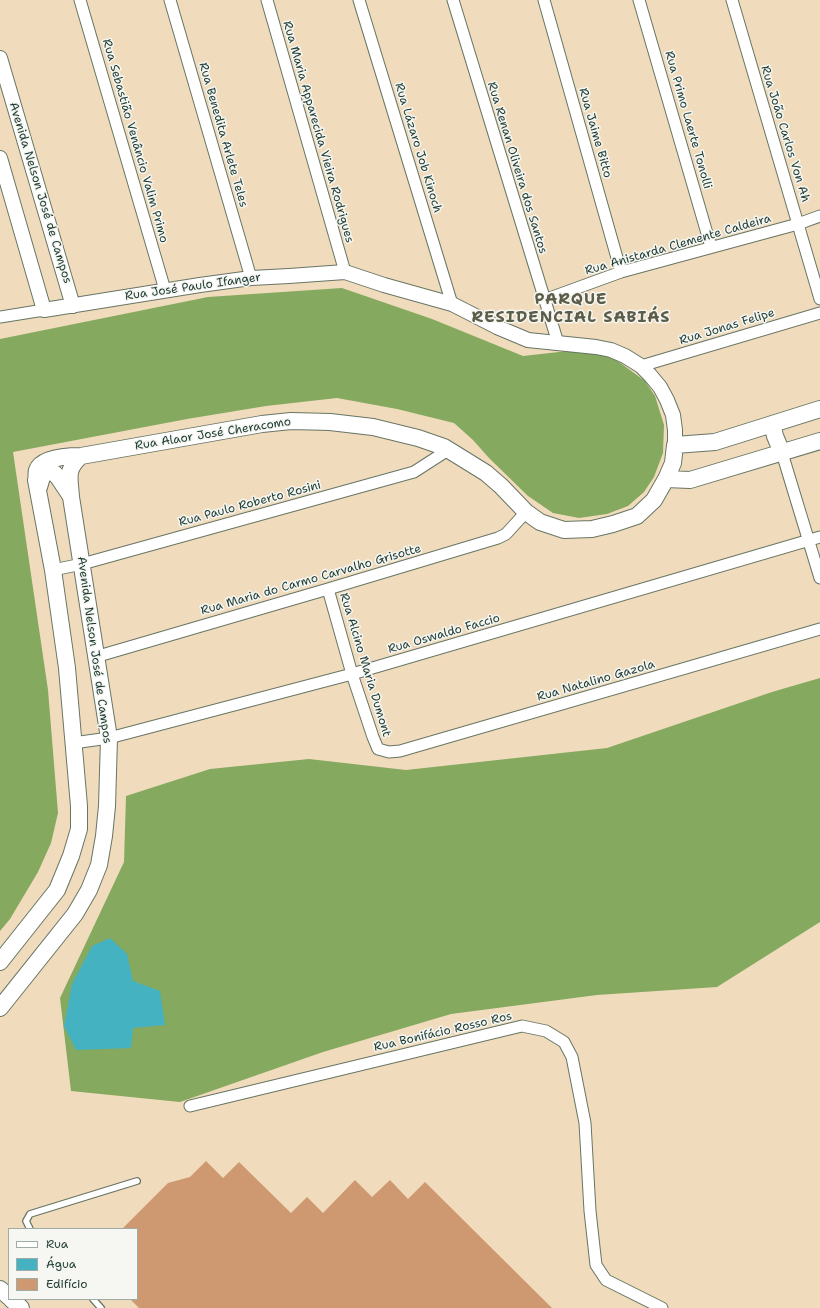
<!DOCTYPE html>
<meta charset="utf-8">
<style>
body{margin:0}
#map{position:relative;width:820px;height:1308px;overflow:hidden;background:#f0dcbc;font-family:"Shantell Sans",sans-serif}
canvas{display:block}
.legend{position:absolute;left:8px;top:1228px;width:130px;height:72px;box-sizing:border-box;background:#f6f6f2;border:1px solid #a0aca6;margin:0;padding:5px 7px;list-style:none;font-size:12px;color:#1f3d34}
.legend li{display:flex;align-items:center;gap:8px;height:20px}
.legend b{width:20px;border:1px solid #a0aca6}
</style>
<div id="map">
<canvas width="820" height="1308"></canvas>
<ul class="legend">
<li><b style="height:5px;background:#fff"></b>Rua</li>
<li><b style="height:11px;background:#45b2c2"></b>Água</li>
<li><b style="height:11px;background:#ce9871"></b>Edifício</li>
</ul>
</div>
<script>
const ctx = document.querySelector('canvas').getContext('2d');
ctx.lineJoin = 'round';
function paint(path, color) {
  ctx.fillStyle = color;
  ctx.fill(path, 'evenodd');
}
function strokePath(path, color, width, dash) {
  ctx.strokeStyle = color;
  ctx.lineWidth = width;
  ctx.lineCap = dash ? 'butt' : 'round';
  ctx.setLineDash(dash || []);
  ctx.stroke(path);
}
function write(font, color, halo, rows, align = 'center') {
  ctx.font = font + ' "Shantell Sans",sans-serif';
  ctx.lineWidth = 3;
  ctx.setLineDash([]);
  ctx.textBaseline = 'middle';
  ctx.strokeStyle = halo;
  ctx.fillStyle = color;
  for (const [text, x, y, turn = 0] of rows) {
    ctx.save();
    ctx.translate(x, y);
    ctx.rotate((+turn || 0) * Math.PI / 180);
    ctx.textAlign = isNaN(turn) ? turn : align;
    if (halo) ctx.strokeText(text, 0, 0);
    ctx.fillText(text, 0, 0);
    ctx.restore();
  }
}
paint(new Path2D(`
 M342,288L432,319L523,356L568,351L595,353L615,359L645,381L655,396L664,425L663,453L654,477L644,492L628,506L607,514L579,518L553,513L528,496L489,458L473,440L454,423L397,409L337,398L266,406L187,419L13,452L48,690L58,813L51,843L38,872L10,919L0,931V339L208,297Z
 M820,678V922L717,987L597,995L451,1014L323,1052L180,1102L71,1091L60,998L124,862L126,796L210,769L309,759L406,770L607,748L772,692Z`), '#84a95f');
paint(new Path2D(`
 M110,938L127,954L133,981L160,991L165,1025L133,1028L131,1048L76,1050L64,1026L72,984L92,946Z`), '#45b2c2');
paint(new Path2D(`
 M206,1161L223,1178L239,1162L291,1213L307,1197L323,1213L355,1180L372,1197L390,1180L408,1199L425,1182L552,1308H139L130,1299H137V1229H122L168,1183L190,1177Z`), '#ce9871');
const service = new Path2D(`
 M30,1229L26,1221L30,1214L137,1181
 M93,1299L101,1308`);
const minor = new Path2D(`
 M80,0L165,290
 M170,0L251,278
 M267,0L345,272
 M359,0L452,304
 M453,0L558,343
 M544,0L621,272
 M639,0L711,247
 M732,0L820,299
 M544,300L621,272L798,224L820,216
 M0,317L44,310
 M641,366L820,313
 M782,453L820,578
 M53,570L82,564L414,472L448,450
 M328,589L352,674L373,737L378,749L389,752L400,751L820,629
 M95,657L328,589L498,538L506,534L526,512
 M73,743L109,738L352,674L820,537
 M190,1106L522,1026L546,1031L564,1042L572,1057L585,1123L590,1211L596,1265L606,1280L662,1308`);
const tertiary = new Path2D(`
 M0,58L73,306
 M0,158L44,310L200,285L251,278L289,276L345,272L384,285L452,304L497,327L528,340L596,347L611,350L625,356L641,366L650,375L660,387L667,400L673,415L675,430V445`);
const secondary = new Path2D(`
 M772,424L775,436L782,453
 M666,479L690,480L820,441
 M39,487L43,474L48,472L54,473L58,477L70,495
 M0,962L57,890L71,856L79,829V806L67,668L53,570L36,480C37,477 36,472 37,470C42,457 69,456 81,456L262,424L291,421L330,422L373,427L418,438L444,447L486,473L501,486L526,512L540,522L564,530L592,529L613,524L637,516L654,500L666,479L673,463L675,445L715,442L820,409
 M0,1008L75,914L89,890L99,865L104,836L107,806L109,738L71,497C70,478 65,470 81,456
 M0,1289L9,1297
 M11,1299L21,1308`);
strokePath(service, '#687564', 8);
strokePath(minor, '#687564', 13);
strokePath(tertiary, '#687564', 16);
strokePath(secondary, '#687564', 18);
strokePath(service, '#fff', 5.5);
strokePath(minor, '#fff', 11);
strokePath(tertiary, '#fff', 14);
strokePath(secondary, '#fff', 16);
write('12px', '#1f3d34', '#f6f6f2', [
 ["Rua Primo Laerte Tonolli",688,120,74],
 ["Rua Maria Apparecida Vieira Rodrigues",318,132,74],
 ["Rua Jaime Bitto",595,133,74],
 ["Rua João Carlos Von Ah",785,134,73],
 ["Rua Benedita Arlete Teles",223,135,74],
 ["Rua Sebastião Venâncio Valim Primo",135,141,74],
 ["Rua Lázaro Job Kinoch",418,148,73],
 ["Rua Renan Oliveira dos Santos",517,168,73],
 ["Avenida Nelson José de Campos",40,193,73],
 ["Rua Anistarda Clemente Caldeira",678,245,-16],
 ["Rua José Paulo Ifanger",193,287,-8],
 ["Rua Jonas Felipe",727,327,-17],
 ["Rua Alaor José Cheracomo",213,434,-9],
 ["Rua Paulo Roberto Rosini",250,504,-15],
 ["Rua Maria do Carmo Carvalho Grisotte",311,580,-16],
 ["Rua Oswaldo Faccio",444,634,-16],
 ["Avenida Nelson José de Campos",94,650,82],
 ["Rua Alcino Maria Dumont",365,665,73],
 ["Rua Natalino Gazola",596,681,-16],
 ["Rua Bonifácio Rosso Ros",443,1032,-13]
]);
ctx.letterSpacing = '1px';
write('bold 16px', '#5c5d49', '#f6f6f2', [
 ["PARQUE",571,300],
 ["RESIDENCIAL SABIÁS",571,318]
]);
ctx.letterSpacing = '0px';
</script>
